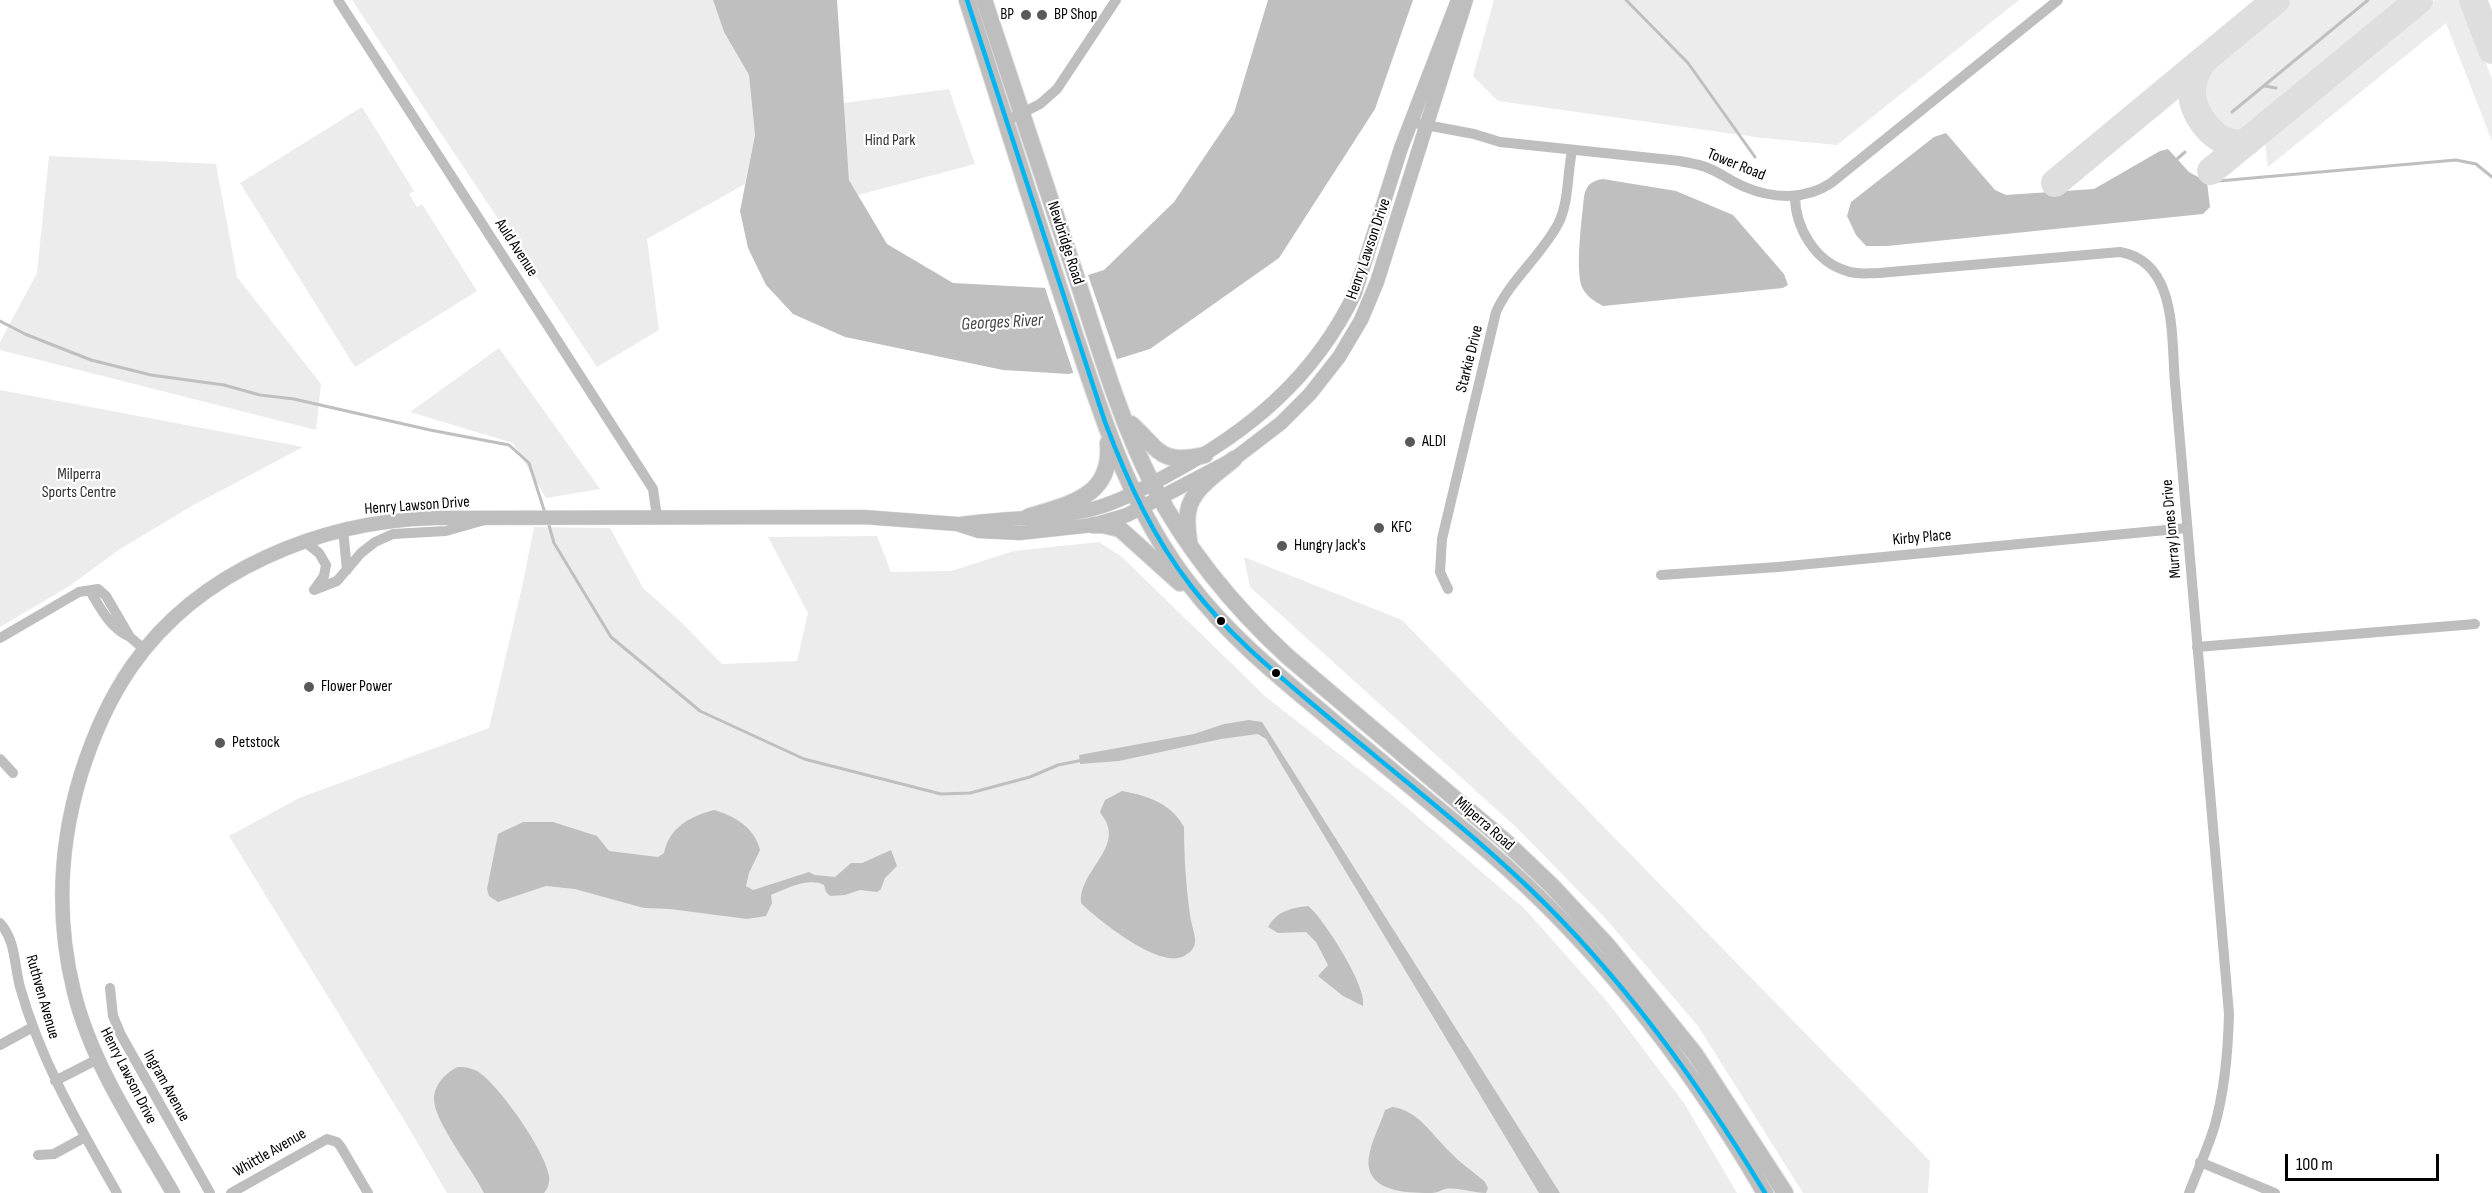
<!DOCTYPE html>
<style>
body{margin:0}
#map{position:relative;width:2492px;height:1193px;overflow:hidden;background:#fff;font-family:"Sofia Sans Condensed",sans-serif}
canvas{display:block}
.scale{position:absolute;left:2285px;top:1154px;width:154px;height:27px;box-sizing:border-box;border:3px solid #000;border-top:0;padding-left:8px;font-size:18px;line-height:21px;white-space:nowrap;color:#000;-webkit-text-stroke:4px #fff;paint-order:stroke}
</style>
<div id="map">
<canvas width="2492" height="1193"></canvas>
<div class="scale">100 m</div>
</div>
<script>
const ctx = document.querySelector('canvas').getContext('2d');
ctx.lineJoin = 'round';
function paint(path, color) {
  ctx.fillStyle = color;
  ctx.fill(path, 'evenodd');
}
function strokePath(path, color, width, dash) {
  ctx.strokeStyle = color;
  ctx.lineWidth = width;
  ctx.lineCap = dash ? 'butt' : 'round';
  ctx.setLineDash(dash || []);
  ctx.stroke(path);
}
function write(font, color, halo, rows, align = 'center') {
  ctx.font = font + ' "Sofia Sans Condensed",sans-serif';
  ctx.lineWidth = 4.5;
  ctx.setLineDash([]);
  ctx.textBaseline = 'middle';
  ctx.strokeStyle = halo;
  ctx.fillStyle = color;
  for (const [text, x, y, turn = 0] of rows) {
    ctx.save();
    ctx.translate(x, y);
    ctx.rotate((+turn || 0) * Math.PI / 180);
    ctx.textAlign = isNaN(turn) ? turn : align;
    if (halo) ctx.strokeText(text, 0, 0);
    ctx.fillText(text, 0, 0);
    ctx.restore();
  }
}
paint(new Path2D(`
 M352,0H713L724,32L749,75L755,135L745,184L647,239L659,330L597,367Z
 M1494,0H2019L1837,145L1763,138L1498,101L1473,76Z
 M2291,0H2409L2250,130L2233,134L2221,131C2209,121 2196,103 2200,87C2205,65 2271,17 2291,0Z
 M2435,0H2461L2492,79V141L2446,23L2268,167L2264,135L2424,4L2427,7Z
 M949,89L975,164L858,195L849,180L844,103Z
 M362,107L414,191L409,194L417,207L422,204L477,291L355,367L240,183Z
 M49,156L216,164L237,277L321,384L316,430L0,350V342L37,273Z
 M499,348L600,489L546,498L513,443L410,412Z
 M0,390L303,447L190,507L120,549L68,587L0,627Z
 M534,527L610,528L643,588L681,622L722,664L797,661L808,613L768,537L877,536L891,572L951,571L1014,551L1099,542L1122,557L1266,697L1393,796L1525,909L1610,1005L1684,1103L1737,1193H447L404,1120L229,836L299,798L489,728L522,587Z
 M1244,557L1402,620L1930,1161L1928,1193H1803L1698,1026L1605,918L1517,828L1250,587Z`), '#ececec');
paint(new Path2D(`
 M713,0H837L849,180L887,244L953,283L1047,288L1104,270L1174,202L1234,113L1268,0H1413L1375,109L1279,258L1150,349L1069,374L1003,370L845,337L793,314L766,285L748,248L740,211L755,135L749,75L724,32Z
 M1946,133L1995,190L2006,195L2094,189L2160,151L2168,149L2189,172L2207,182L2210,207L2203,214L1887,246H1866L1856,235L1847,216L1851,202L1934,137Z
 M1603,179L1676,191L1733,215L1784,274L1788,285L1783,288L1603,306C1594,301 1586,296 1582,287C1575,270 1582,217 1584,197C1586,185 1591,181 1603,179Z
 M1249,720L1262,722L1560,1193H1539L1266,739L1258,734L1221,739L1119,761L1080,764L1079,755L1194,734L1224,724Z
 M1122,791C1148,796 1171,803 1184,827C1184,856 1186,887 1190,915C1191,924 1196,935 1195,943C1194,948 1191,952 1187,954C1165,974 1098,920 1081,903C1078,874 1118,851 1107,824C1106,820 1102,816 1100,812L1105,800Z
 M714,810C735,816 755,828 760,850L749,873L746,886L753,890L809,872L815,875L835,877L851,863H862L891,850L897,866L885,878L881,889L877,892L860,890L845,895L830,896L826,892L824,885C808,877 786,889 771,895L772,903L766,916L747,919L670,909L644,908L575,889L546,886L498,902L489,896L487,889L498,834L523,822H553L597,836L609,851L658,857L664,853C669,827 691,816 714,810Z
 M1308,906C1323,917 1368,988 1363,1006L1343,996L1318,976L1328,965L1316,942L1306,932L1278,933L1268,927C1277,911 1291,908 1308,906Z
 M458,1067C466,1067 473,1068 480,1073C500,1087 546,1152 549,1176C550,1183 548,1188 544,1193H484C473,1170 434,1122 434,1099C434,1085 446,1072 458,1067Z
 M1392,1107C1418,1110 1432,1135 1450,1152C1460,1163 1474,1172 1485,1182L1488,1188L1486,1193C1472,1193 1459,1187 1445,1189C1441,1190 1437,1193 1432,1193C1412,1193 1374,1193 1369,1168C1366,1150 1380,1127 1385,1110Z`), '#bfbfbf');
paint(new Path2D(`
 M1087,272L1118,362L1074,375L1044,285Z`), '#fff');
strokePath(new Path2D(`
 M1626,0L1688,63L1755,157
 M2265,86L2276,88
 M2232,112L2368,0
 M2177,159L2185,152
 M2207,182L2456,160L2476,164L2492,177
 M0,321L25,334L91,360L151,375L224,385L260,395L294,399L430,430L509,445L529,463L545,513
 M548,522L554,543L611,637L700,711L804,759L941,794L970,793L1030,777L1058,765L1083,760`), '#bfbfbf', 3);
strokePath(new Path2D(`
 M2473,0L2492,50
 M2204,60C2197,69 2192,79 2192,91C2191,116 2221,153 2248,141
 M2211,171L2419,0
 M2055,183L2276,0`), '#dedede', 28);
const major = new Path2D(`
 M961,524C1005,517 1052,520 1096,508C1121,501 1144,488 1166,476C1249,432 1314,378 1355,293L1401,148L1458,0
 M173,1193C136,1129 92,1065 74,992C56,919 59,846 81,774C93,736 109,699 132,666C199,570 321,521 435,518L863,517L957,524L979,531L1020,533L1093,525L1127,515L1234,459L1281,423L1310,394L1339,357L1361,320L1377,282L1466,0`);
const highway = new Path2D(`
 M967,0C1001,106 1034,212 1069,317C1100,410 1128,506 1190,585C1226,632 1271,670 1317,708C1373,756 1431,802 1487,850C1599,946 1691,1066 1765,1193
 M984,0C1014,89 1043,178 1073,267C1097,340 1118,417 1153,485C1187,550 1233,606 1287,656L1506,842L1552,886L1607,945L1695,1054L1785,1193
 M1131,424C1161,451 1159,465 1205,455
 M1028,517C1069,504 1113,497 1108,443
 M1093,525H1103L1120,529L1180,583
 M1189,541C1188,532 1186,522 1188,512C1191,489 1218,473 1234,459`);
strokePath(major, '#dbdbdb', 15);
strokePath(highway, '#dbdbdb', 18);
strokePath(new Path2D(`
 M338,0L653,489L657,517
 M1006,121L1040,104L1057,89L1116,0
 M1410,122L1474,134L1500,142L1680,161C1689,163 1699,164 1708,168C1721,173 1732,182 1745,187C1773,199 1806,200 1831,183L2058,0
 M1795,196C1795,227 1815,262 1847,271C1857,275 1868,273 1879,273L2120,252C2178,262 2171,338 2175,383L2229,1014C2228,1052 2225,1091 2214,1128C2207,1150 2197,1172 2189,1193
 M343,529L347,570
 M304,541L319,553L326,565L324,576L314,590
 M1661,575L1778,567L2187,528
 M1448,589L1440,572L1442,539L1496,312C1511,279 1541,256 1558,224C1569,203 1567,175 1572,151
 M314,590L337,581L361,553L375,542L393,534L446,531L481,521
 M90,591C101,609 110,628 130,637
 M0,638L79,592L98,589L106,596L130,637L145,650
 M2197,647L2475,624
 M0,759L13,773
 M0,923C16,941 14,965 20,987C41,1062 79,1126 117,1193
 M110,988L113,1016L121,1035L210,1193
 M0,1045L33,1027
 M55,1081L98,1059
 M38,1155L54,1154L85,1137
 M2200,1162L2275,1193
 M231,1193L327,1139L337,1142L341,1147L368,1193`), '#bebebe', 10);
strokePath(major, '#bebebe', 14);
strokePath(highway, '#bebebe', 16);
strokePath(new Path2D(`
 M967,0L1105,422C1127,480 1152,536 1191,586C1226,632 1272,670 1316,707C1387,767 1462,824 1529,888C1623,978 1698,1082 1765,1193`), '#00b5ef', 4.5);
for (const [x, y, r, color] of [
 [1026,15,6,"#595959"],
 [1042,15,6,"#595959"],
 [1410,442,6,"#595959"],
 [1379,528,6,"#595959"],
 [1282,546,6,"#595959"],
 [1221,621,5,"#000"],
 [1276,673,5,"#000"],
 [309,687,6,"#595959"],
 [220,743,6,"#595959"]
]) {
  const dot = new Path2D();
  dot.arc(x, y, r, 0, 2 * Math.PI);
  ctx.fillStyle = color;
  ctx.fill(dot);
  strokePath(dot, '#fff', 2);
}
write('16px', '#000', '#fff', [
 ["BP",1014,15,"right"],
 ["BP Shop",1054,15],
 ["ALDI",1422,442],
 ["KFC",1391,528],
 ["Hungry Jack's",1294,546],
 ["Flower Power",321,687],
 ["Petstock",232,743]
], 'left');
write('16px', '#333', '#fff', [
 ["Hind Park",890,141],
 ["Milperra",79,475],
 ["Sports Centre",79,493]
]);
write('16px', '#000', '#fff', [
 ["Tower Road",1736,165,22],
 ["Newbridge Road",1065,243,72],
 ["Auld Avenue",516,248,57],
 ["Henry Lawson Drive",1369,249,-71],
 ["Starkie Drive",1470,359,-76],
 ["Henry Lawson Drive",417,506,-4],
 ["Murray Jones Drive",2172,529,-95],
 ["Kirby Place",1922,538,-5],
 ["Milperra Road",1484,824,41],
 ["Ruthven Avenue",42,997,74],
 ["Henry Lawson Drive",128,1076,63],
 ["Ingram Avenue",166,1086,61],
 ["Whittle Avenue",270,1153,-30]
]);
write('italic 18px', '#444', '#fff', [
 ["Georges River",1002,323,-3]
]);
</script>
